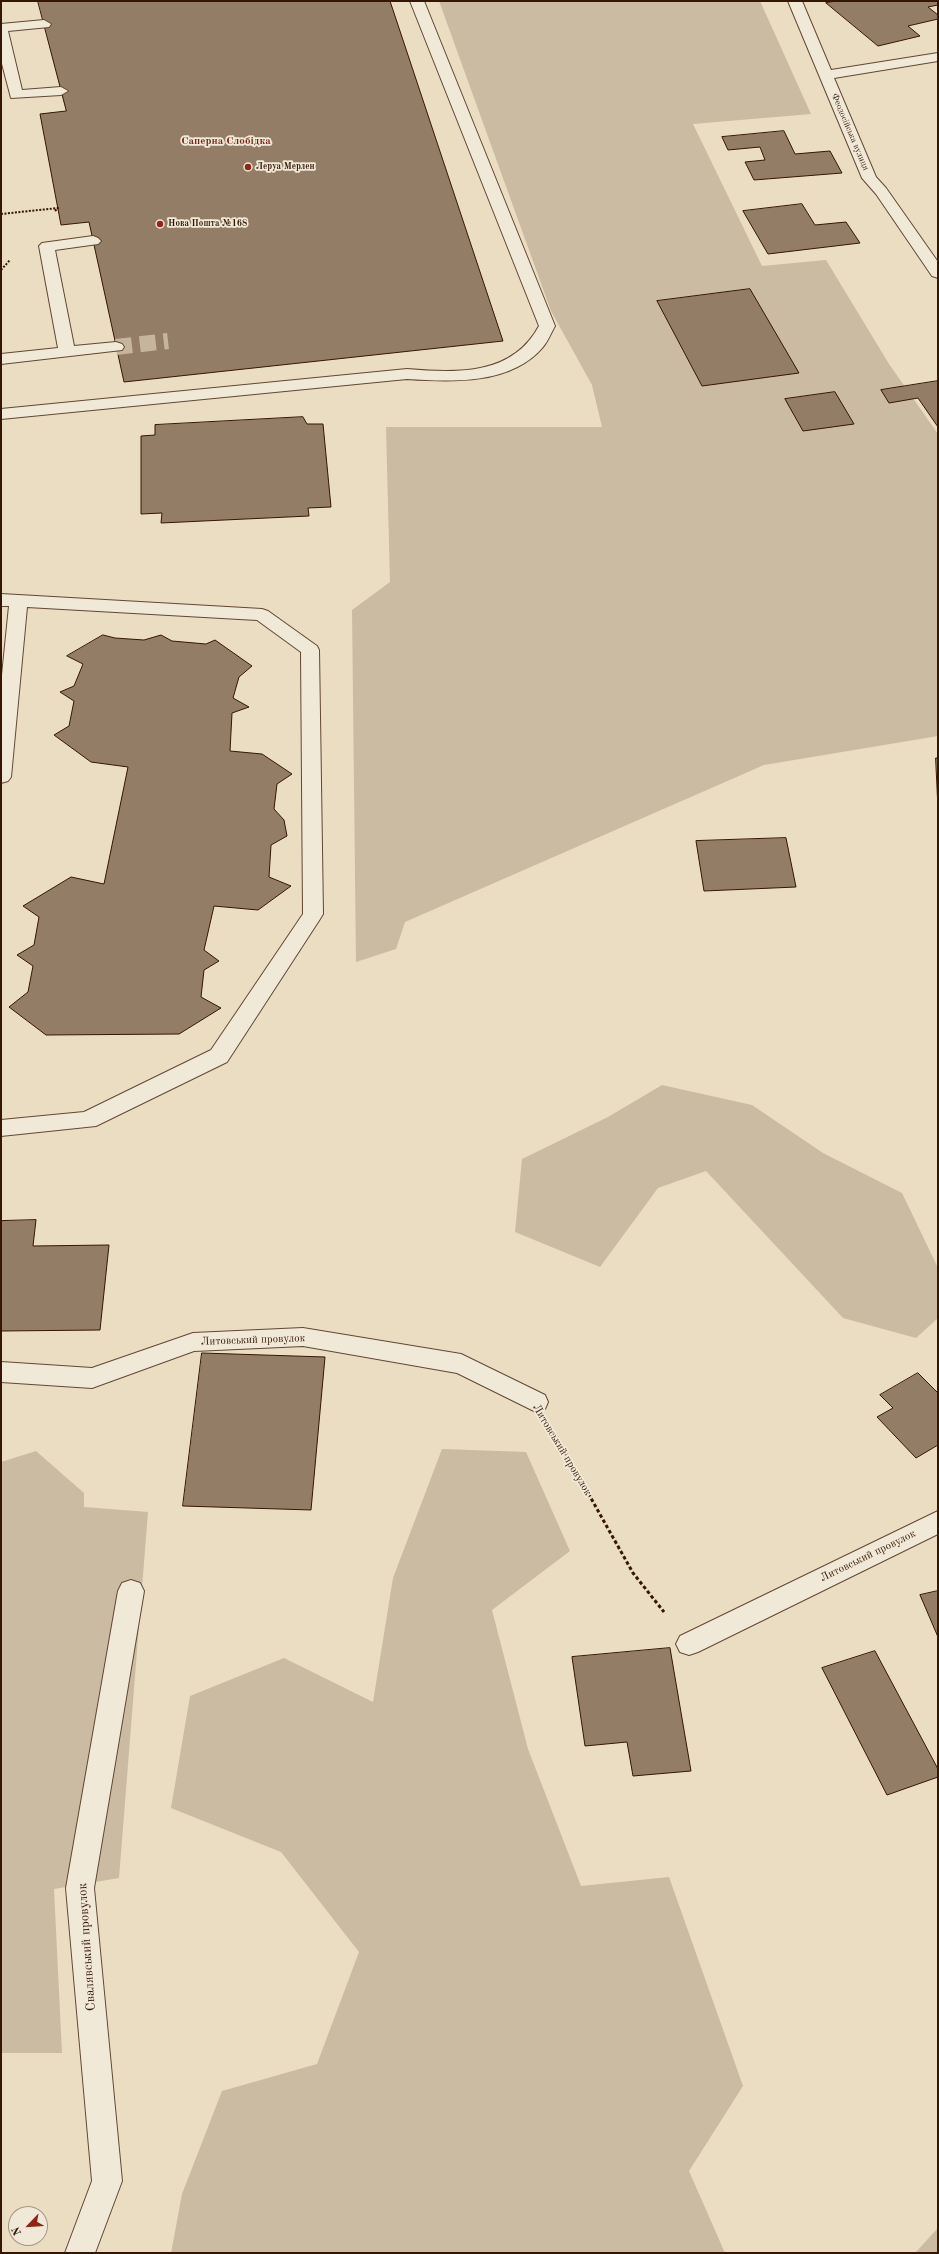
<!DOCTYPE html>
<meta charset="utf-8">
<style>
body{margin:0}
#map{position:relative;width:939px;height:2254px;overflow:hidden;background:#eaddc2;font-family:"Old Standard TT",serif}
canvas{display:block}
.frame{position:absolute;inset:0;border:2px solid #351504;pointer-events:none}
.north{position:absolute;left:8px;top:2206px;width:40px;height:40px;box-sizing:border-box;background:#f1e9d7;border:1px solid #a69483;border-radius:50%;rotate:245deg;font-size:11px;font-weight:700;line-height:16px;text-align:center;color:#351504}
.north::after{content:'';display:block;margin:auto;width:14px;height:18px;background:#8f2418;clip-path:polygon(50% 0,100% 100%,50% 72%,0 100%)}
</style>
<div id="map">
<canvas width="939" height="2254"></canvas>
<div class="frame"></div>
<div class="north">N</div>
</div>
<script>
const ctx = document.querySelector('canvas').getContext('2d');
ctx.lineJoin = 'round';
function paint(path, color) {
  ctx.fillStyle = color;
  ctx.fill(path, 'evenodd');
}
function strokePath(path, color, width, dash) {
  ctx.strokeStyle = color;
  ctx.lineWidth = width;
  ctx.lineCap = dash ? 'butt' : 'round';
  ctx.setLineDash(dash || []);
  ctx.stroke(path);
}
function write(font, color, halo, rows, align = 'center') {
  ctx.font = font + ' "Old Standard TT",serif';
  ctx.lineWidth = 3.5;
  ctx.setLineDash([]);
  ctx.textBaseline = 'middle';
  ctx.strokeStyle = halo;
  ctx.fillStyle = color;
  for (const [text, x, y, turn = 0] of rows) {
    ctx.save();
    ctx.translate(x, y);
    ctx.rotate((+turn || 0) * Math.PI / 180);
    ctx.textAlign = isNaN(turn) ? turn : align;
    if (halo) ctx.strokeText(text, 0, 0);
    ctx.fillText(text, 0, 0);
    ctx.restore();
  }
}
paint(new Path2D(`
 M439,1H760L811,114L693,124L762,266L826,260L889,364L938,434V736L764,765L405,922L396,949L356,962L352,610L390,582L386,427H602L592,385L551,311Z
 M662,1085L752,1105L823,1153L902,1193L938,1268V1318L916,1338L843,1318L706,1171L658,1188L600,1267L515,1232L522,1159L608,1117Z
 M442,1449L526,1452L570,1551L492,1610L528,1749L581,1886L669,1877L743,2086L689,2171L725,2253H171L182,2194L222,2091L317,2064L359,1952L281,1852L171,1808L190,1696L284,1658L373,1702L393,1578Z
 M36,1451L84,1493V1507L148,1512L119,1878L54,1889L62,2053H1V1462Z
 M938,2228V2253H915Z`), '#cbbba2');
const building = new Path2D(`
 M38,1H390L503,341L124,382L89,222L61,225L40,114L66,111Z
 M836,1H938V5L928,7L938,15V19L908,26L920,36L878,46L826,3Z
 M784,131L795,154L830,151L842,173L754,180L745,162L765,160L760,147L728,150L722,137Z
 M802,204L815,225L846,222L860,243L768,254L743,211Z
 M750,289L799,373L702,386L657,301Z
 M938,381V427L918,398L889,403L881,390Z
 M835,392L854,424L803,431L785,399Z
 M303,417L307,424H323L331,507L308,508L309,516L161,523L162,513L141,514V436L155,435V425Z
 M103,635L115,638L144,640L161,635L172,641L206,644L215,640L252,666L239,677L233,698L249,707L232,713L230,751L262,754L292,774L277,784L274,809L284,820L287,836L271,845L269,877L291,886L258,910L214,906L204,950L219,961L204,970L201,997L221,1008L179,1034L46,1035L9,1007L28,992L33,966L17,955L34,945L39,917L23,906L71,877L104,884L128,767L91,762L54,735L69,726L74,701L60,692L74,686L83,664L67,656Z
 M936,758H938V808Z
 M786,838L796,887L704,891L696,841Z
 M36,1220L33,1246L109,1245L100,1330L1,1331V1221Z
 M202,1353L325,1357L311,1510L183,1506Z
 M918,1373L938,1393V1445L916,1458L877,1417L893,1408L880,1395Z
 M938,1591V1637L920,1595Z
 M670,1648L691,1771L633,1776L627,1742L585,1746L572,1657Z
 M875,1651L938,1769V1777L887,1795L822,1668Z`);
paint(building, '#937d67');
strokePath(building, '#351504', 1);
strokePath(new Path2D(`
 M116,347L168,341`), '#c6b59c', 16, [16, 8]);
const minor = new Path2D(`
 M410,1H424L555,326C551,333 548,341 543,347C511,385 451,382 407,379L1,419V409L407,369C457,373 512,376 539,326Z
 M788,1H802L831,70L938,53V61L834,78L876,177L886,188L938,262V278L932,276L876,194L862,178Z
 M44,20L51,24L49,27L8,31L22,90L61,87L68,91L61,95L11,98L1,60V24Z
 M93,236L98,238L101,241L98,244L55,250L74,346L116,342L122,344L124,347L122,350L1,364V354L58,348L39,246L42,243Z
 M1,594L262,609L268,611L317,646L319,650L323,914L320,919L227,1062L96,1126L1,1136V1120L84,1112L211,1050L303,914L301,652L257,620L27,607L11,777L8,781L1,783V685L9,606H1Z
 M303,1328L461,1354L545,1395L548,1402L545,1409L536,1412L457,1373L303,1346L194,1351L92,1388L1,1382V1362L92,1368L193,1333Z
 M938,1511V1534L698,1652L689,1655L680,1652L676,1644L680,1636Z
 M131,1580L140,1583L144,1591L94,1888L122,2181L95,2253H65L92,2181L66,1888L118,1591L122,1583Z`);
strokePath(minor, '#624734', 2);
strokePath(new Path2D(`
 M1,214L58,208L55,211
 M1,270L10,260`), '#351504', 2, [2, 1.5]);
strokePath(new Path2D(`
 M556,1436L633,1573L664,1612`), '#351504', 3, [3.5, 2.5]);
paint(minor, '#f1e9d7');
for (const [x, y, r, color] of [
 [248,167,4,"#8f2418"],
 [160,224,4,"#8f2418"]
]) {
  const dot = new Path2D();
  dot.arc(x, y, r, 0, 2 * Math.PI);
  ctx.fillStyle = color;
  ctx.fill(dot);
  strokePath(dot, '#f1e9d7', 1.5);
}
write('9px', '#351504', '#f1e9d7', [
 ["Феодосійська вулиця",850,132,67]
]);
write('bold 9px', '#351504', '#f1e9d7', [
 ["Леруа Мерлен",256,167],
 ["Нова Пошта №168",168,224]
], 'left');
write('bold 11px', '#7a1f14', '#f1e9d7', [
 ["Саперна Слобідка",226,141]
]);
write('11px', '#351504', '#f1e9d7', [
 ["Литовський провулок",253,1340,-2],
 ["Литовський провулок",562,1450,59],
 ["Литовський провулок",868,1556,-26]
]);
write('13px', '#351504', '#f1e9d7', [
 ["Свалявський провулок",87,1947,-94]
]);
</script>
